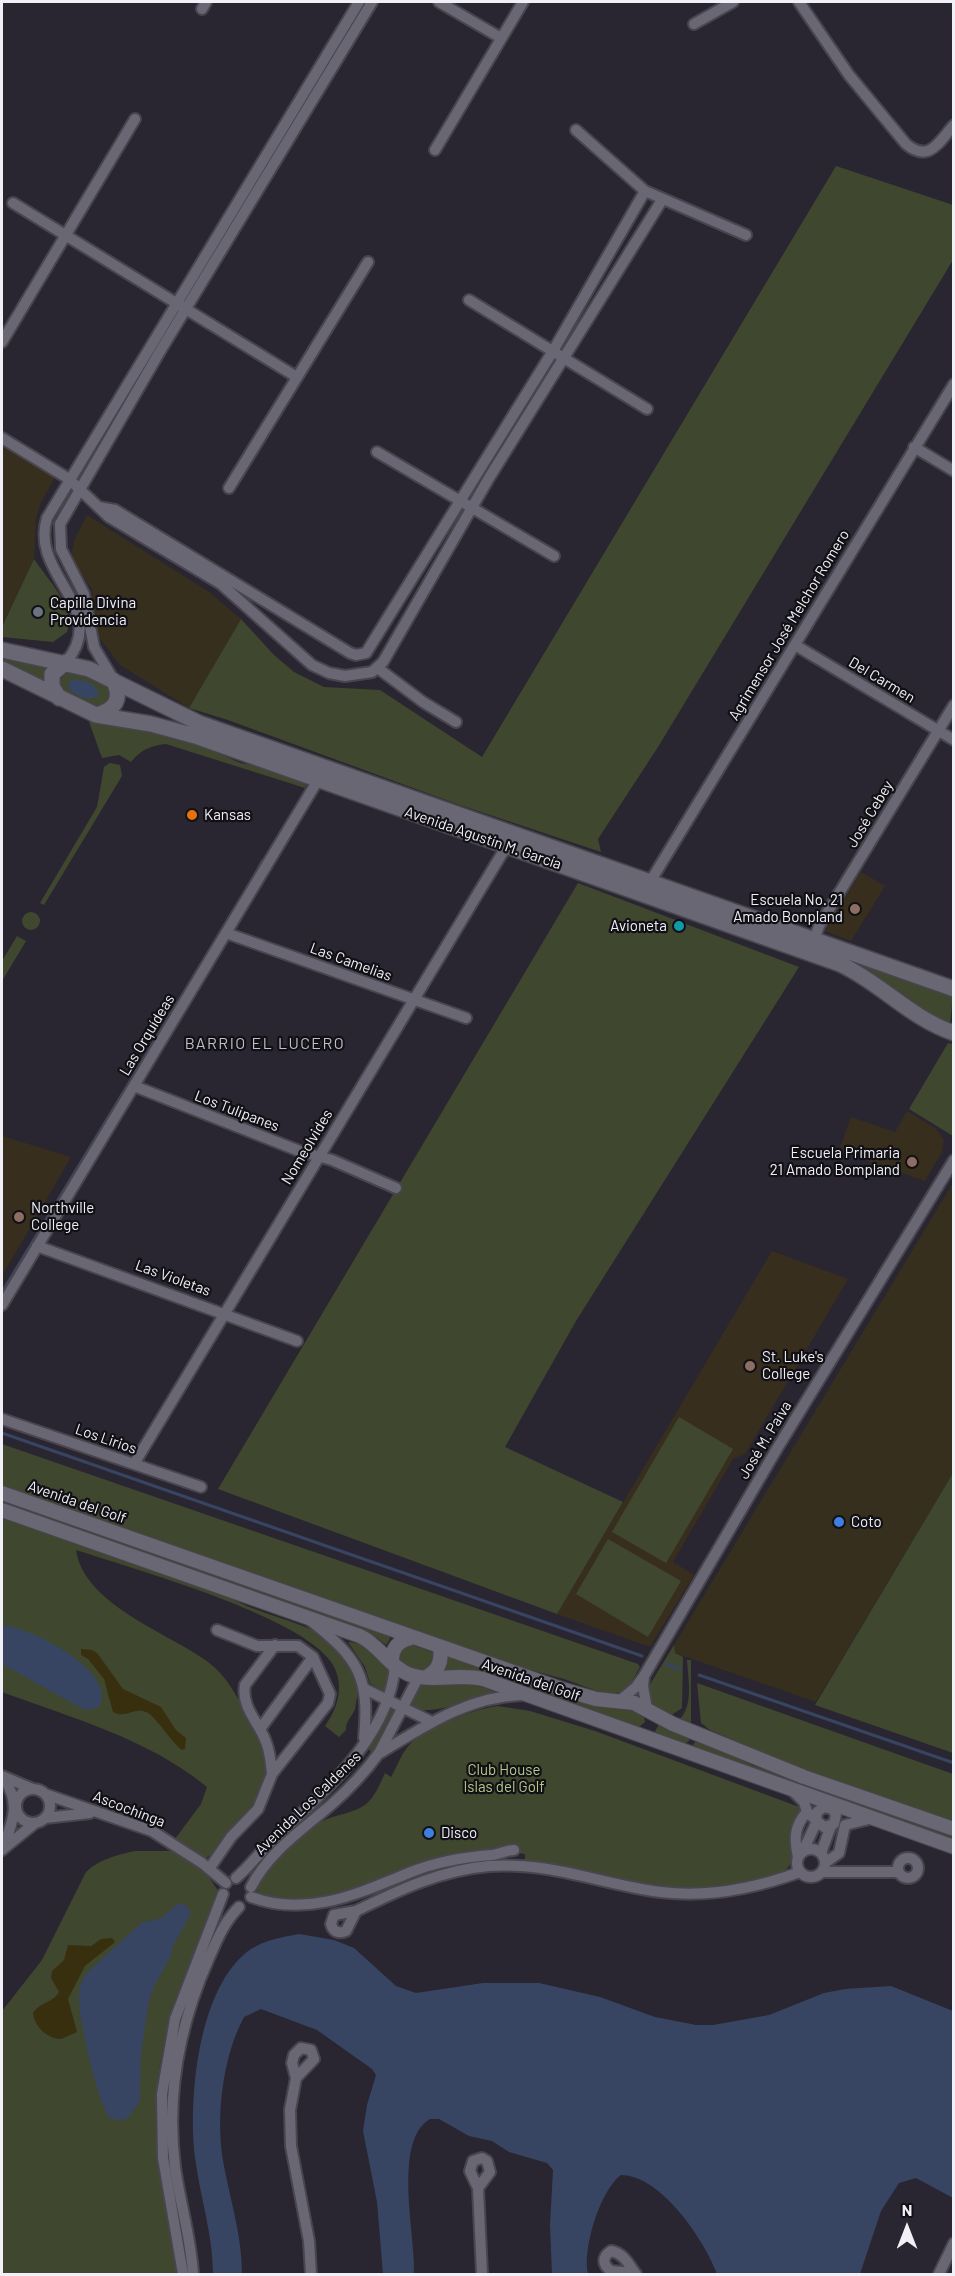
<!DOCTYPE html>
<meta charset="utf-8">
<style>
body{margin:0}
#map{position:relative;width:955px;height:2276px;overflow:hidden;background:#292631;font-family:Barlow,sans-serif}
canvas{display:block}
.frame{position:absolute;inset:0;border:3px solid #f1f0f7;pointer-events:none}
.north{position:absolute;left:877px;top:2198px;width:60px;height:60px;-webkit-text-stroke:4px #111015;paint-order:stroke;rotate:0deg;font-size:16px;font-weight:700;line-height:24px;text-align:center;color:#f1f0f7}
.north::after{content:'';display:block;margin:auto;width:21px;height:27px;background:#f1f0f7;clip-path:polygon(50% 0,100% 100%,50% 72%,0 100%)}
</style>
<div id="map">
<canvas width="955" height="2276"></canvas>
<div class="frame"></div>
<div class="north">N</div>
</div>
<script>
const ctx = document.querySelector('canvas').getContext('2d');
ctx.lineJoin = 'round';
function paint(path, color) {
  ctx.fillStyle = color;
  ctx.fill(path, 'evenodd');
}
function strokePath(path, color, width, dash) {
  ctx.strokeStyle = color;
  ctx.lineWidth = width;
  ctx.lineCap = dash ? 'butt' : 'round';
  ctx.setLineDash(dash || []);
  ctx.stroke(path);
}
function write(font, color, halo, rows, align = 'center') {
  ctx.font = font + ' Barlow,sans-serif';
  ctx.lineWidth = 4.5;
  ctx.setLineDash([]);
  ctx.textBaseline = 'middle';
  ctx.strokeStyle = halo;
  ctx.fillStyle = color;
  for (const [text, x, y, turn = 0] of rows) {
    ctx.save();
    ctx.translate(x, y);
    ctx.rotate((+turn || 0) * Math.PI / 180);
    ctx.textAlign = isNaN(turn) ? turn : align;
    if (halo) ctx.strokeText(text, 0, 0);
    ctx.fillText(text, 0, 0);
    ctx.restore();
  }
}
paint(new Path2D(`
 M2,444L56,476L41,502L36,519L34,559L2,627Z
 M87,515L209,592L241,619L189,708L120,665L95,632L92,589L75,565L72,553L74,540Z
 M953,1183V1473L816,1702L675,1653L674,1645Z`), '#362f1e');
paint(new Path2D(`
 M861,872L885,886L851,941L825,931Z
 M907,1111L935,1128L944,1139L942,1152L925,1181L839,1151L851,1117L895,1132Z
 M2,1136L71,1157L2,1276Z
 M772,1251L848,1279L745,1454L733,1459L673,1562L694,1575L650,1647L557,1614Z`), '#382e1e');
paint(new Path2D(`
 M836,166L953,205V260L658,747L598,839L601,852L454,803L228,720L189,708L241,619L274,655L294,672L324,687L380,690L482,757Z
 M34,559C47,579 77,608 67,632L53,642L2,637V627Z
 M2,658L49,664L45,681L2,665Z
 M73,672C88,678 113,681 109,700L100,707C89,703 52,696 61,679C64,673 68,672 73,672Z
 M88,719L195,742L240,763L258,766L302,781L306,785L305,788L166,744C149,746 141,750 131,762L119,755L102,758Z
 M110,763L120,765L122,776L44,905L40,903L97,807L104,767Z
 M578,883L799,967L576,1321L505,1447L623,1502L557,1614L218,1489Z
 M22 921a9 9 0 1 1 18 0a9 9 0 1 1-18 0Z
 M17,936L26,941L2,981V961Z
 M841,956L953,994L950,1025L938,1022L874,974Z
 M948,1043L953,1044V1136L909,1109Z
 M679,1417L733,1449L666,1563L612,1532Z
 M2,1444L638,1664L640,1667L627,1690L608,1695L564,1679L487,1658L2,1488Z
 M953,1473V1753L815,1705Z
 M2,1500L389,1635L390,1639L386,1645L376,1637L331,1620L2,1505Z
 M2,1515L228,1596C267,1622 331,1619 352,1670C353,1674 359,1682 359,1687C358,1692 356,1703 355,1709C352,1717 345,1722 346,1730L339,1737L325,1726C339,1707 345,1682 331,1662C299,1615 133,1569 76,1550C84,1605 169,1633 208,1662C226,1675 238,1697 247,1717C251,1726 258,1735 262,1745C275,1774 258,1801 238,1822C228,1832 215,1860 201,1858L175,1839L201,1804L207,1787C149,1739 72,1718 2,1692Z
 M608,1539L681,1581L648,1637L576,1594Z
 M348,1642C364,1642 394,1659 391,1678C390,1683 387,1688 385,1692L370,1683L365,1667Z
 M410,1644L435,1653L437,1659L427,1671L419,1672L402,1664L398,1657L402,1647Z
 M674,1645L675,1653L683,1657L682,1708L670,1716L653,1706L649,1686Z
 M448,1657L584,1703L615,1705L643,1713L645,1722L639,1727H630L478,1671H445L443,1669Z
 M687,1660H691V1724L679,1720C694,1705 688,1679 687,1660Z
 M425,1683H472L498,1693C470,1697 444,1713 417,1710L409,1702L419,1686Z
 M697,1683L953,1774V1824L791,1765L710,1730L701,1723Z
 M498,1706L530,1711L595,1731L802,1808C799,1825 799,1852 789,1866C783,1875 771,1877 761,1880C677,1905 608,1871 525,1863V1854L496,1851L340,1896L284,1903L258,1894C253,1875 305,1831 321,1822C335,1814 352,1814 365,1805C375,1797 380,1784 385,1773L391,1777C397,1767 402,1752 410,1744C428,1727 474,1709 498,1706Z
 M388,1709H393L396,1713L376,1750L371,1752L367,1747Z
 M659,1724L689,1737V1741L684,1744L652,1737Z
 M697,1740L752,1765L820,1789L819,1792L691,1747Z
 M852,1801L918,1821L953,1836V1841L852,1804Z
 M135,1851H173L205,1872L217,1889C219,1916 196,1946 187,1970C176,1996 167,2025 162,2053C146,2134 167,2196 178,2274H2V2011L42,1960L86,1872C100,1859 116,1855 135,1851Z`), '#40472f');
paint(new Path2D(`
 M81,1649L92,1650L97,1653L123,1689L161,1707L176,1730L186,1738L185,1749L182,1750C170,1741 155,1715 146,1712C134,1707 125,1719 113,1712L104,1679L88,1659L81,1655Z
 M101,1939L112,1938L115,1942L85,1966L68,1999L77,2032L61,2039C46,2038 35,2027 33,2013C40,2002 54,2002 59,1992L51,1978L52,1971L64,1960L68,1945L91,1946Z`), '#382f0f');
paint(new Path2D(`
 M71,680C82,678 97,683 99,695C89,702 75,696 68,687Z
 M2,1626C29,1626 94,1662 101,1690C103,1697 101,1702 98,1708L85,1710L2,1664Z
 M177,1904L186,1905L191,1913L172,1948L171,1956L153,1988L148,2006L141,2054L140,2101L129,2117L123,2120L111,2119C98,2106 78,2016 79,1996C79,1988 82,1981 86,1974L141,1923L162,1918Z
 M299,1934L334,1940L354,1948L396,1986L416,1993L483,1983H539L600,1997L655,2017L696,2025H713L769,2015L824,1993L845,1989L891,1986L953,2011V2198L916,2178L899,2183L881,2211L860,2274H717C705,2241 661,2175 621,2175C600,2190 582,2250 588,2274H552L550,2225L553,2170L547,2163L509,2152L492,2141L469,2136L439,2119H430C392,2141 416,2236 414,2274H383L377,2202L363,2131L367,2105L376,2075L372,2069L317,2030L261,2009L244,2017C222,2058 215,2120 224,2166C231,2203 242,2236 242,2274H213C213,2234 200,2197 195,2157C188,2099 198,1985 251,1949C265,1940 283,1937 299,1934Z`), '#374562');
strokePath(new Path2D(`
 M256,873L262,861
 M2,1292L180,999
 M2,1433L642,1656
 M666,1664L680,1669
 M699,1675L954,1763`), '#374562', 3);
const minor = new Path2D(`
 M439,2L501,38
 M799,2L849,75L906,144C929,163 938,143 954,125
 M202,9L206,2
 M694,24L733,2
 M576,130L645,191L746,235
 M435,150L523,2
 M13,203L295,376
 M469,300L647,409
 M2,342L135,119
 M2,438L69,479L109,517L221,584L312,665L329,673L345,676L372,672L383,662L489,478L662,200
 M914,447L954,471
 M377,452L554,556
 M229,488L368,262
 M98,507L115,510L350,653L356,655L366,653L553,351L645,191
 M795,645L954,740
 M66,662C111,609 29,574 47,518L359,2
 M379,669L423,702L456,722
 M113,679L94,647L84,594L61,549L60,524L159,353L372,2
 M650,882L954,384
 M226,933L466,1018
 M815,945L814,940L819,926L954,705
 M134,1086L302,1152L332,1160L396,1188
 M37,1246L297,1341
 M2,1305L318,780
 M2,1419L201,1487
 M134,1464L506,847
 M311,1621C358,1658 370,1677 364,1738
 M644,1677L643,1686L647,1709
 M365,1689L432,1722
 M618,1702L636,1687L644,1676L778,1447L954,1160
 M260,1729L313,1657
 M380,1753C425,1726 467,1697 521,1695
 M272,1774C271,1763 270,1752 266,1742C259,1722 241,1708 245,1685L275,1645
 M2,1776C22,1803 13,1821 2,1850
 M2,1776L33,1789
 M16 1806a17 17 0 1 1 34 0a17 17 0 1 1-34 0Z
 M792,1790L804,1802L807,1812C794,1826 794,1839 798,1857
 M45,1794L152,1831L202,1863L226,1883
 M807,1812L824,1827L834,1824L836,1814L832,1809L824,1807L817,1812L816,1820
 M45,1818L90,1813
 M797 1863a14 14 0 1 1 28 0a14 14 0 1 1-28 0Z
 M3,1849L35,1823
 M803,1851L817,1821
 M821,1853L831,1826
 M898 1868a10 10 0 1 1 20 0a10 10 0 1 1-20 0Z
 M825,1863L839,1853L845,1825L873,1818
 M209,1869L231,1837L258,1809L272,1774L328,1703L330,1694L313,1657L298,1646H257L217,1630
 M823,1872H899
 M236,1878C249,1867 259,1853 271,1842C320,1795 390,1738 395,1665
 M251,1887C269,1852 302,1830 332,1804C349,1789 365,1772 379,1753L419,1676
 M251,1897C308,1918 359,1893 411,1872C436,1862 465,1857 492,1855C501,1854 505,1850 514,1850
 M356,1911C399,1890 441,1870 489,1866C553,1862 600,1884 661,1892C708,1898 756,1888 800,1872
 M356,1911L346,1931C339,1934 333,1932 331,1924L334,1915Z
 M296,2078L314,2059L311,2050L301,2048L294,2055L292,2063L296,2078L290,2110L291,2146L309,2241L311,2274
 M478,2188L490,2172L487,2161L482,2158L473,2161L470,2171L478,2188L482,2274
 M635,2273L611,2271C602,2264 602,2257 611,2251C623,2253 628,2263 635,2273L636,2274
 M183,2274L163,2158L162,2094L175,2019L223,1894
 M193,2274C191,2238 180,2203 175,2167C166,2095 180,2023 209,1958C217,1940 224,1922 239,1907
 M939,2274L954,2243`);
const tertiary = new Path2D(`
 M2,1493L565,1690L596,1699L634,1703L673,1724L804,1777L954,1829
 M2,1510L360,1636C379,1645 389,1666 408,1674C431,1683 458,1673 483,1679L954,1847
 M392,1661C392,1648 398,1641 411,1638
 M428,1676C439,1670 442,1660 440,1648`);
const secondary = new Path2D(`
 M2,650L89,669L199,723L954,989
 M2,669L96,715L151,724L195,736L840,964C881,983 910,1018 954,1033
 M59,698L52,686V674L66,662
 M96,715C115,710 123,699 113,680`);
strokePath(minor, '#48454e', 14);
strokePath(tertiary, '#48454e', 16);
strokePath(secondary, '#48454e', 18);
strokePath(minor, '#6a6774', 10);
strokePath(tertiary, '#6a6774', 14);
strokePath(secondary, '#6a6774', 15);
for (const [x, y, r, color] of [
 [38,612,6,"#6b7280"],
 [192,815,6,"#e8710a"],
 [855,909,6,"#8d6e63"],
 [679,926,6,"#0f9aa8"],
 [912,1162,6,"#8d6e63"],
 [19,1217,6,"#8d6e63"],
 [750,1366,6,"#8d6e63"],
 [839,1522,6,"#3f7fe0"],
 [429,1833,6,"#3f7fe0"]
]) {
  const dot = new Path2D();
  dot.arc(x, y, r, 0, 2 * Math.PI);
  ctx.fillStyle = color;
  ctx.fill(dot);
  strokePath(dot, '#111015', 2);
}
write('15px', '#f1f0f7', '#111015', [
 ["Capilla Divina",50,603],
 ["Providencia",50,620],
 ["Kansas",204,815],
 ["Escuela No. 21",843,900,"right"],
 ["Amado Bonpland",843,917,"right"],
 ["Avioneta",667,926,"right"],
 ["Escuela Primaria",900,1153,"right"],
 ["21 Amado Bompland",900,1170,"right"],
 ["Northville",31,1208],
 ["College",31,1225],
 ["St. Luke's",762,1357],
 ["College",762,1374],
 ["Coto",851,1522],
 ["Disco",441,1833]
], 'left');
write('15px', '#f1f0f7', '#111015', [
 ["Agrimensor José Melchor Romero",789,625,-59],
 ["Del Carmen",882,680,31],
 ["José Cebey",870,814,-59],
 ["Avenida Agustín M. García",483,838,19],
 ["Las Camelias",351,962,20],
 ["Las Orquídeas",147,1035,-59],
 ["Los Tulipanes",237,1111,21],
 ["Nomeolvides",307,1147,-59],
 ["Las Violetas",173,1278,20],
 ["Los Lirios",106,1439,19],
 ["José M. Paiva",765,1440,-59],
 ["Avenida del Golf",77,1502,19],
 ["Avenida del Golf",531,1680,19],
 ["Avenida Los Caldenes",308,1803,-44],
 ["Ascochinga",129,1809,21]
]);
write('15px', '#b6c88c', '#111015', [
 ["Club House",504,1770],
 ["Islas del Golf",504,1787]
]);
ctx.letterSpacing = '1.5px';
write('16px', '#c0becc', '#111015', [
 ["BARRIO EL LUCERO",265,1044]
]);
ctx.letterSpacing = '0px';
</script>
